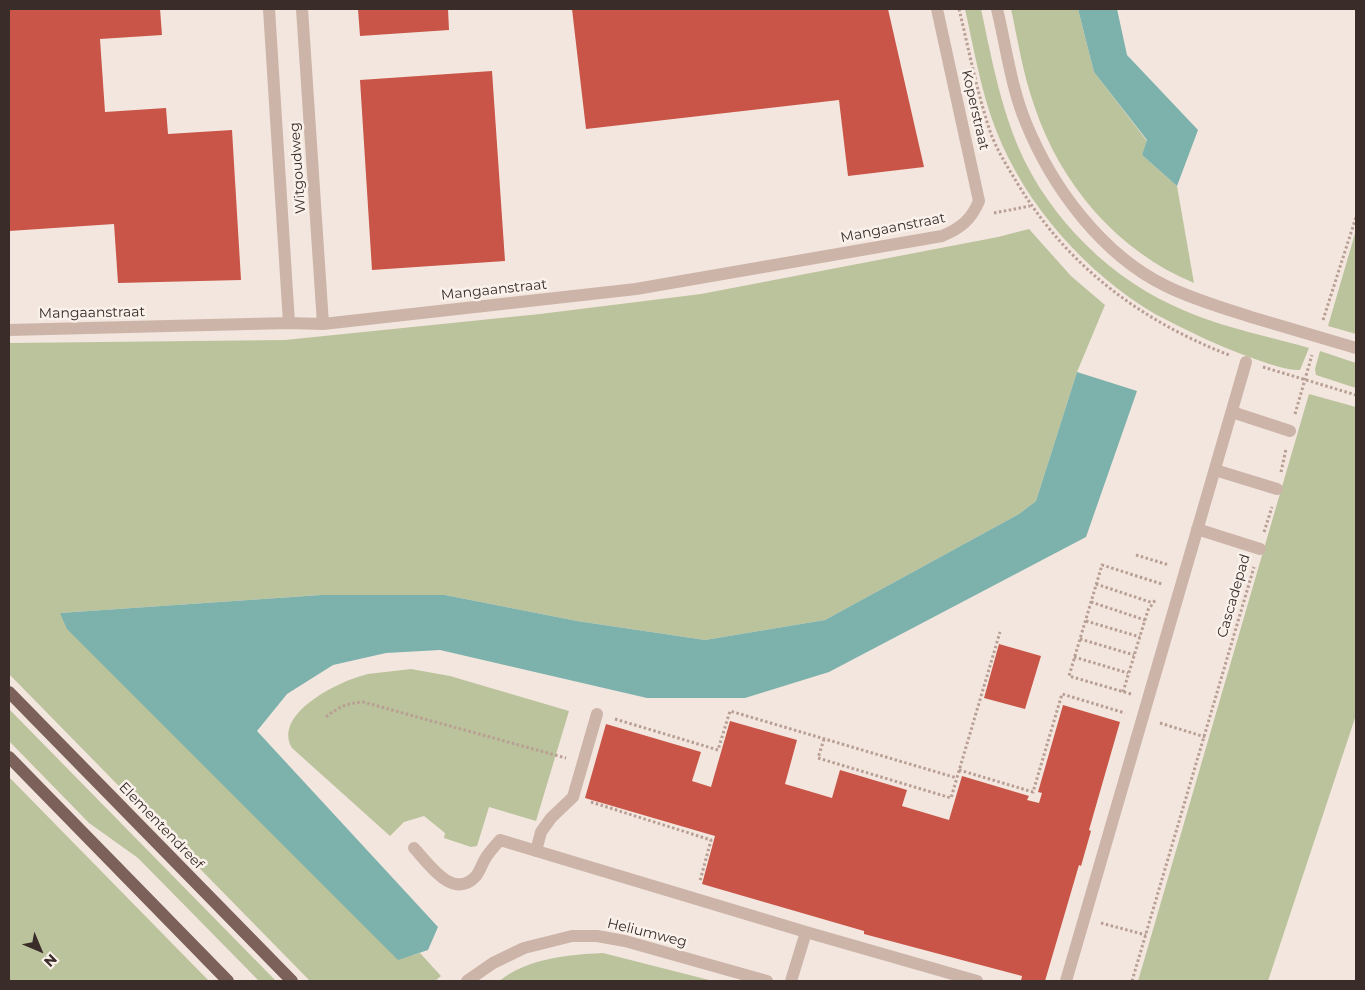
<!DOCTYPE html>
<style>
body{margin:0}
#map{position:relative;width:1365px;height:990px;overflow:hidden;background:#f3e6de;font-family:Montserrat,sans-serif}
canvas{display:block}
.frame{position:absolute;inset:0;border:10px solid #392c29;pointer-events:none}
.north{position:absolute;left:15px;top:925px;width:50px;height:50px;-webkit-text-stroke:4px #faf1eb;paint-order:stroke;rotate:135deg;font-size:14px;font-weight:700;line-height:20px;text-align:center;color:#392c29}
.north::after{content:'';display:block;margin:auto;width:18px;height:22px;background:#392c29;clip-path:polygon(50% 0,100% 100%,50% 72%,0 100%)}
</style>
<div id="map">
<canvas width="1365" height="990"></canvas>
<div class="frame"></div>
<div class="north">N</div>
</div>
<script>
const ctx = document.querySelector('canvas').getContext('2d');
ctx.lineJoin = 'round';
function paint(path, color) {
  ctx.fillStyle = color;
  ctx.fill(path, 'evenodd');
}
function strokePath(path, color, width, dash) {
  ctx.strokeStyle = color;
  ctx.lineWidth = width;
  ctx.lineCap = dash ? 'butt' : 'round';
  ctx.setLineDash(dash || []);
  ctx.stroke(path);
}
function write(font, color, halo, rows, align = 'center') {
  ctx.font = font + ' Montserrat,sans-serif';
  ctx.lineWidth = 5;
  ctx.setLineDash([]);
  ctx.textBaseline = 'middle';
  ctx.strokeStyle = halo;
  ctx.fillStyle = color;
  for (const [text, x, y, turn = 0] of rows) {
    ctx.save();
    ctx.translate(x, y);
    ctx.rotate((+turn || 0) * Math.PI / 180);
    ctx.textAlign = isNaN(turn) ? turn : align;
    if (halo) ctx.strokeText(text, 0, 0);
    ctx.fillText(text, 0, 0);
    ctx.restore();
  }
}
paint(new Path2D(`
 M965,9H981C990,51 998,94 1013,134C1040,207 1101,272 1172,305C1215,326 1264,335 1309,348L1300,370C1282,372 1217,345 1199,336C1185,329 1170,322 1155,314C1086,273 1025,205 996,130C981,92 974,49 965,9Z
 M1011,9H1078L1094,72L1147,141L1142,155L1177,186L1194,283C1117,251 1060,184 1034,105C1023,74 1018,41 1011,9Z
 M1029,229L1071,276L1105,305L1077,372L1036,501L1019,514L825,620L705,640L577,621L445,595H321L60,613L398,959L420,953L441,976L435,981H310L9,674V343L285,340L540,314L701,294L998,237Z
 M1356,230V334L1328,326Z
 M1320,351L1356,363V388L1316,375L1315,369Z
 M1309,394L1356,407V715L1268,981H1138Z
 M411,669L450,676L569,711L536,821L489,807L477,846L471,847L444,838L445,833L424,816L404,822L390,836L292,748C272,713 341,680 368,674C382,672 397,671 411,669Z
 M9,709L276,981H259L138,858L89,823L9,741Z
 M9,777L209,981H9Z
 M603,953L713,981H499C529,958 566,955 603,953Z`), '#bbc39d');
paint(new Path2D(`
 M1078,9H1117L1127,55L1198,130L1177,186L1142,155L1147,140L1094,72Z
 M1077,372L1137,391L1086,537L829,672L745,698H647L440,650L386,653L333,665L287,694L257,731L438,927L428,950L398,960L67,629L60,613L321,595H445L577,621L705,640L825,620L1019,514L1036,501Z`), '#7cb1ac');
paint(new Path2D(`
 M9,9H160L162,35L100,39L105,112L166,108L168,134L232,130L241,280L118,283L114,224L9,231Z
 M358,9H448L449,30L360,36Z
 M572,9H888L924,167L848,176L839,100L586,129Z
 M492,71L505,261L372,270L360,80Z
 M999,644L1041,656L1025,709L984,698Z
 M1063,705L1120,722L1089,830L1091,831L1081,866L1079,865L1045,981H1021L1022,976L864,934V931L702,884L715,836L585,798L606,724L701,752L692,781L711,787L730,721L797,740L785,784L832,798L840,770L907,790L902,806L949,820L962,776L1029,796L1027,800L1039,803L1042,793L1038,792Z`), '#c85547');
strokePath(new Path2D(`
 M959,9C969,50 977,93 991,134C997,150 1007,166 1016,181C1066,265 1139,320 1229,355
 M994,213L1030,206
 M1323,320L1356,217
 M1263,367L1356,395
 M1295,414L1312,355
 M1281,472L1286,449
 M1264,532L1272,507
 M1136,555L1169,565
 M1096,584L1153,603
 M1091,602L1145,620
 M1086,621L1140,637
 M1080,639L1134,655
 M1074,657L1128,673
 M1123,692L1148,610L1156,599
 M1131,694L1069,676L1102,565L1162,584
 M326,717C338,707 348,703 363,702L566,758
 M615,719L718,750L730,711L957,778
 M1160,723L1205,737
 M824,739L818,758L951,798L1000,632
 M959,770L1033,792L1062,694L1125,713
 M591,802L711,840L700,881
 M1101,923L1146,935
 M1132,981L1254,567`), '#b89e93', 3, [2.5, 2.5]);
strokePath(new Path2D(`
 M269,9L289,323
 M302,9L323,324
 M997,9C1006,46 1011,87 1026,123C1052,187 1102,255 1166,286C1192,299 1223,308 1251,317C1286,327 1321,338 1356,348
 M9,330L289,323L323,324L636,289L942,236C961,228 971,220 979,201L937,9
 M1232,412L1290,431
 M1215,470L1277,489
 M1197,529L1260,549
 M414,848C429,864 453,901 476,876C480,871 482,864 485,859C489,852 495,846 500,840L806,932
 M536,851L541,832L551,818L573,797L597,714
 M467,981L493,963L524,948L572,936H597L625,941L767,981
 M791,981L806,932L977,981
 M1066,981L1246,362`), '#ccb4a9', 12);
strokePath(new Path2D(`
 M9,692L292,981
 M9,757L228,981`), '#7b615a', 12);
write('14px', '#392c29', '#faf1eb', [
 ["Koperstraat",975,110,77],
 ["Witgoudweg",298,168,-94],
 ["Mangaanstraat",893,228,-11],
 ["Mangaanstraat",494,290,-6],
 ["Mangaanstraat",92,313,-1],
 ["Cascadepad",1234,596,-74],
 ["Elementendreef",161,826,46],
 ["Heliumweg",647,933,14]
]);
</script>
